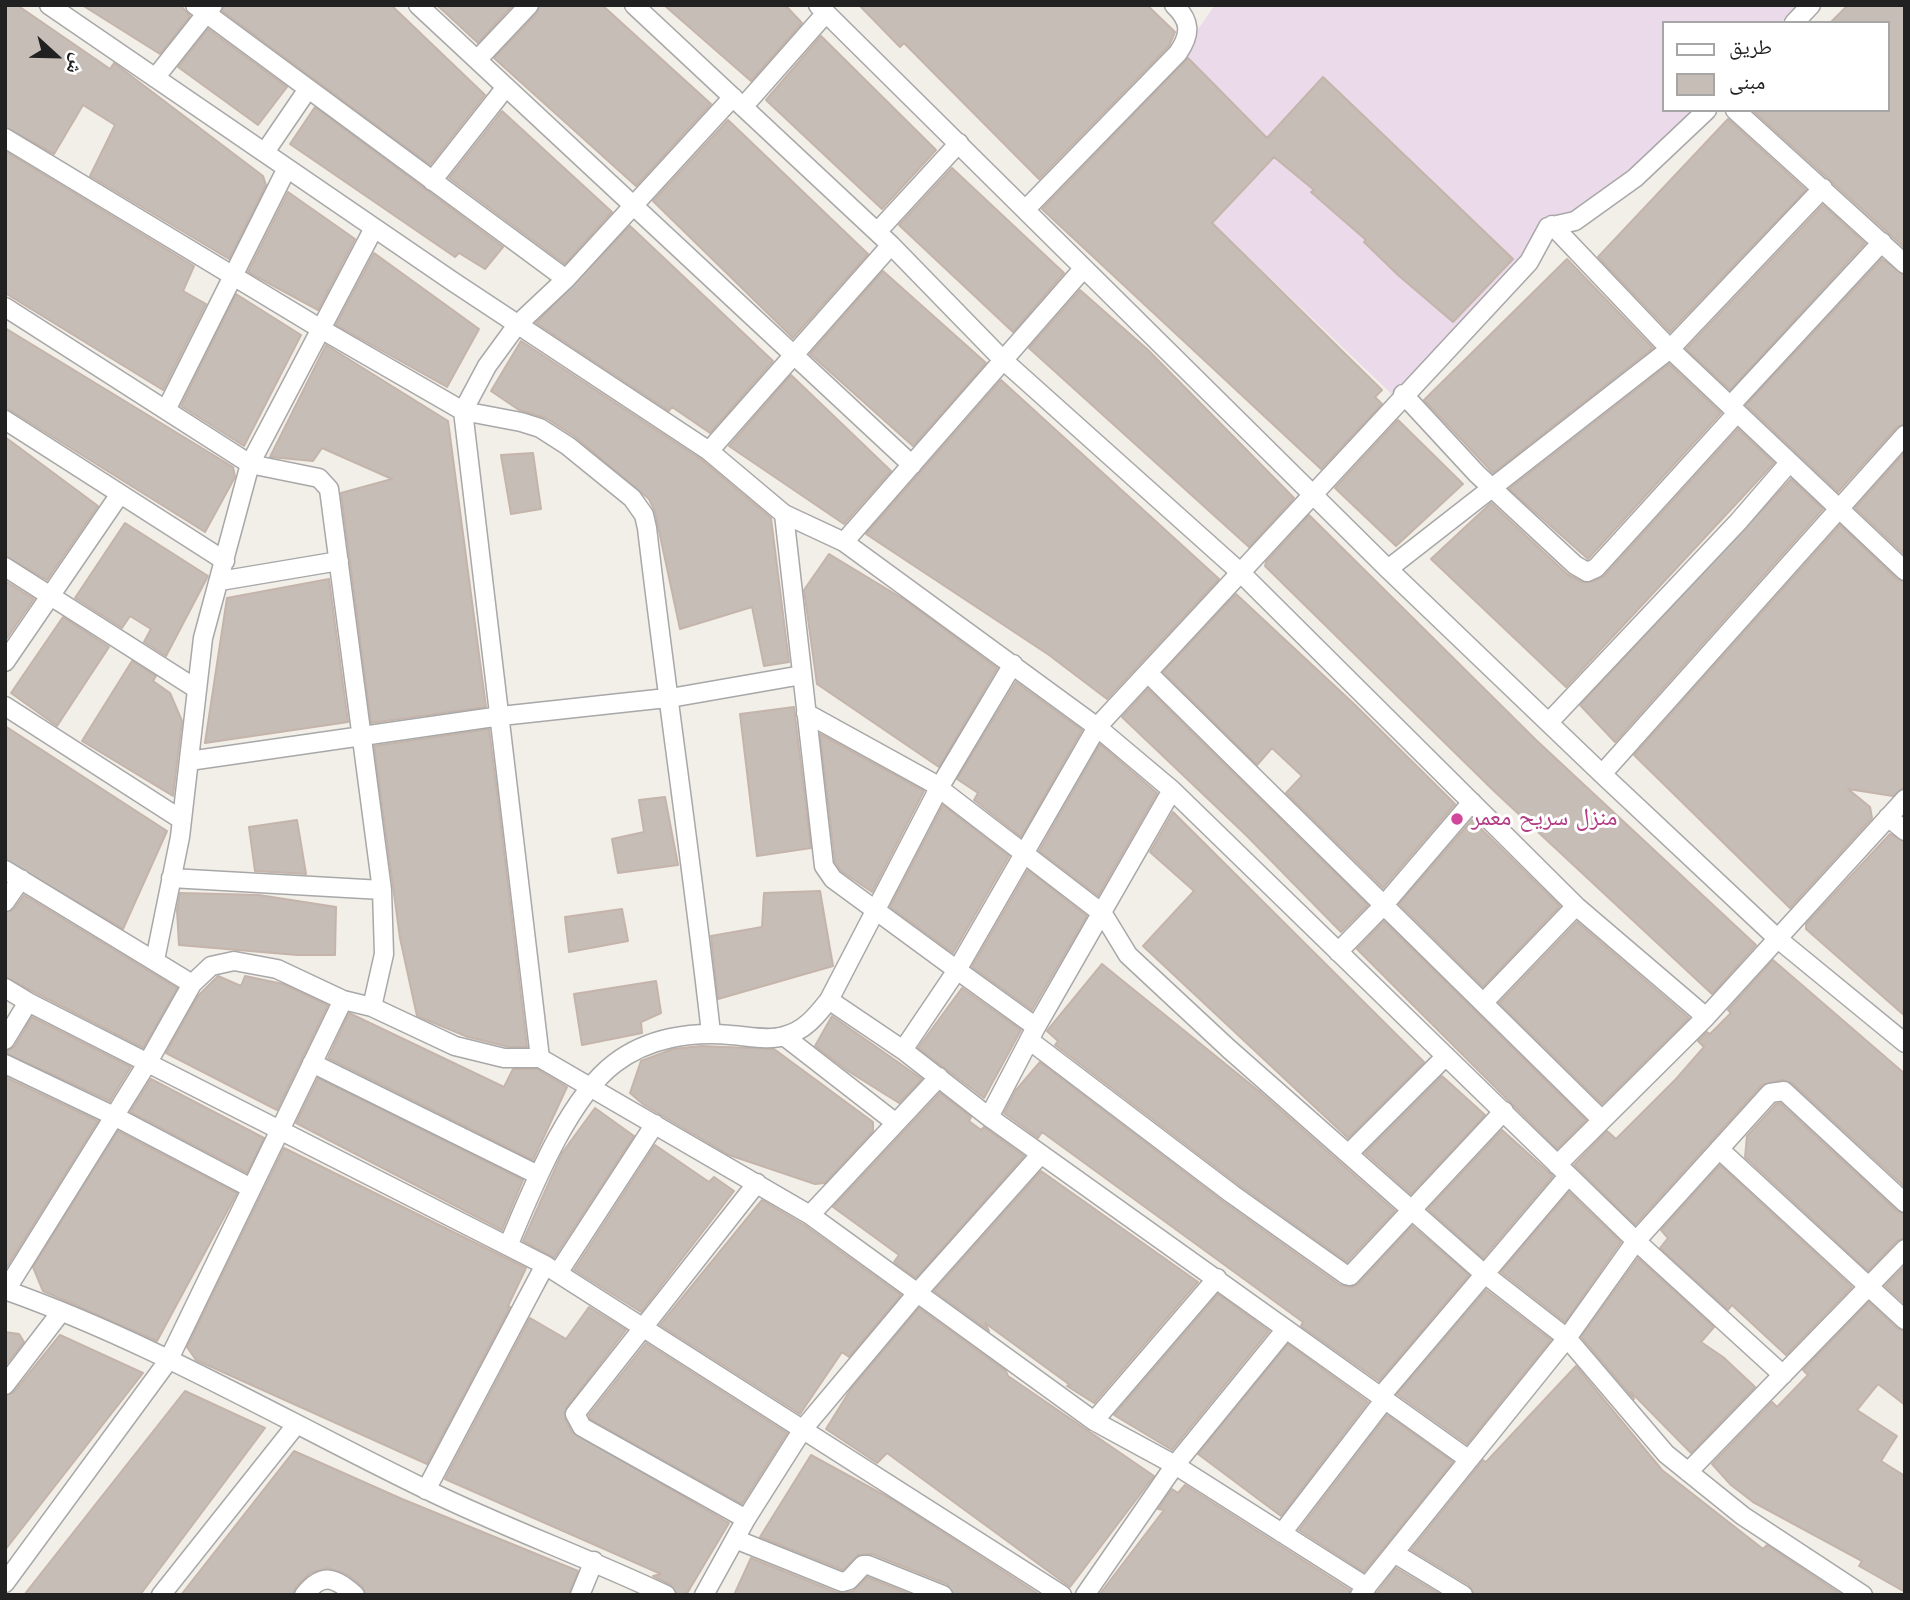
<!DOCTYPE html>
<meta charset="utf-8">
<style>
body{margin:0}
#map{position:relative;width:1910px;height:1600px;overflow:hidden;background:#f2eee8;font-family:Jost,"Noto Naskh Arabic",sans-serif}
canvas{display:block}
.frame{position:absolute;inset:0;border:7px solid #212121;pointer-events:none}
.legend{position:absolute;left:1662px;top:21px;width:228px;height:91px;box-sizing:border-box;background:#fff;border:2px solid #a6a6a6;margin:0;padding:9px 12px;list-style:none;font-size:21px;color:#212121}
.legend li{display:flex;align-items:center;gap:14px;height:35px}
.legend b{width:35px;border:2px solid #a6a6a6}
.north{position:absolute;left:21px;top:21px;width:70px;height:70px;-webkit-text-stroke:5px #fff;paint-order:stroke;rotate:112deg;font-size:19px;font-weight:700;line-height:28px;text-align:center;color:#212121}
.north::after{content:'';display:block;margin:auto;width:24px;height:32px;background:#212121;clip-path:polygon(50% 0,100% 100%,50% 72%,0 100%)}
</style>
<div id="map">
<canvas width="1910" height="1600"></canvas>
<div class="frame"></div>
<ul class="legend">
<li><b style="height:9px;background:#fff"></b>طريق</li>
<li><b style="height:19px;background:#c7bdb7"></b>مبنى</li>
</ul>
<div class="north">ش</div>
</div>
<script>
const ctx = document.querySelector('canvas').getContext('2d');
ctx.lineJoin = 'round';
function paint(path, color) {
  ctx.fillStyle = color;
  ctx.fill(path, 'evenodd');
}
function strokePath(path, color, width, dash) {
  ctx.strokeStyle = color;
  ctx.lineWidth = width;
  ctx.lineCap = dash ? 'butt' : 'round';
  ctx.setLineDash(dash || []);
  ctx.stroke(path);
}
function write(font, color, halo, rows, align = 'center') {
  ctx.font = font + ' Jost,"Noto Naskh Arabic",sans-serif';
  ctx.lineWidth = 6;
  ctx.setLineDash([]);
  ctx.textBaseline = 'middle';
  ctx.strokeStyle = halo;
  ctx.fillStyle = color;
  for (const [text, x, y, turn = 0] of rows) {
    ctx.save();
    ctx.translate(x, y);
    ctx.rotate((+turn || 0) * Math.PI / 180);
    ctx.textAlign = isNaN(turn) ? turn : align;
    if (halo) ctx.strokeText(text, 0, 0);
    ctx.fillText(text, 0, 0);
    ctx.restore();
  }
}
paint(new Path2D(`
 M1215,5H1810L1792,23H1663V110H1701L1546,242L1397,399L1212,223L1280,151L1182,52Z`), '#ebdae9');
const building = new Path2D(`
 M5,5H17L110,69L114,63L263,176L266,185L229,259L90,176L115,125L83,105L54,154L5,127Z
 M82,5H180L190,16L160,54Z
 M224,5H391L485,95L430,165L222,11Z
 M437,5H513L478,43Z
 M540,5H602L711,104L636,186L494,58L537,13Z
 M664,5H785L802,23L751,81Z
 M859,5H1147L1175,32L1169,46L1039,179L904,43L900,47Z
 M1848,5H1905V248L1752,110H1887V23H1830Z
 M208,29L287,87L258,125L178,67Z
 M821,36L936,150L882,209L766,100Z
 M1188,58L1267,138L1323,77L1513,259L1453,322L1398,275L1364,242L1366,240L1311,192L1314,190L1274,157L1212,223L1382,390L1375,397L1382,404L1321,469L1042,209Z
 M315,107L503,247L485,269L459,253L455,257L290,144Z
 M502,111L612,212L565,264L449,178Z
 M1728,119L1806,190L1670,332L1598,257Z
 M728,120L868,254L793,338L653,201Z
 M5,151L194,266L183,291L206,304L163,390L5,293Z
 M952,168L1064,273L1013,332L899,225Z
 M288,192L355,239L318,310L248,272Z
 M1823,205L1865,243L1730,390L1686,349Z
 M630,226L773,361L710,433L672,407L669,411L536,323Z
 M374,253L479,329L447,387L336,325Z
 M1567,259L1653,348L1493,473L1424,400Z
 M1882,259L1905,275V424L1897,427L1838,492L1746,405Z
 M883,271L986,363L913,446L810,354Z
 M1080,290L1148,350L1294,498L1249,547L1029,348Z
 M236,294L301,335L244,446L181,406Z
 M5,328L233,467L235,477L205,532L5,407Z
 M521,341L702,460L771,518L789,662L764,666L752,607L680,629L655,512L649,499L574,436L546,418L519,410L491,391Z
 M326,345L448,421L486,707L371,723L341,493L392,479L322,448L313,461L270,457Z
 M1669,364L1721,413L1588,559L1509,489Z
 M791,375L891,471L844,524L729,446Z
 M1001,380L1219,579L1107,699L1049,655L866,534Z
 M1398,420L1463,484L1396,546L1335,488Z
 M1738,429L1774,463L1566,687L1431,559L1491,503L1567,574L1582,582H1592L1604,576Z
 M5,437L98,506L47,580L5,556Z
 M1905,452V555L1855,508Z
 M533,453L541,509L511,514L501,455Z
 M1791,479L1823,509L1615,742L1580,705Z
 M1309,515L1536,740L1756,945L1712,994L1494,791L1265,566L1266,562Z
 M125,523L208,576L166,656L144,642L151,629L130,616L122,628L75,598Z
 M1840,525L1897,579L1905,582V786L1893,796L1848,789L1870,807L1872,818L1790,908L1634,755Z
 M829,554L905,600L997,668L939,767L817,684L804,590Z
 M329,579L348,722L205,743L227,598Z
 M5,581L34,599L5,641Z
 M1236,594L1354,704L1455,804L1383,888L1286,793L1302,776L1272,748L1257,765L1163,672Z
 M63,617L109,647L57,726L11,693Z
 M132,661L156,676L153,681L170,693L182,721L173,796L82,741Z
 M1016,682L1082,730L1021,837L974,800L978,793L957,779Z
 M1148,689L1368,905L1341,932L1246,835L1122,717Z
 M794,707L811,848L757,856L740,714Z
 M5,726L167,831L123,929L5,859Z
 M489,729L496,784L527,1047H509L468,1037L417,1016L400,938L374,746Z
 M820,734L924,791L872,892L841,871L835,862Z
 M1100,744L1157,793L1098,896L1039,851Z
 M665,797L678,865L618,873L612,839L644,832L639,800Z
 M943,805L1009,856L953,953L890,907Z
 M1173,812L1424,1062L1348,1138L1143,946L1194,891L1150,852Z
 M297,820L306,874L255,871L249,827Z
 M1472,820L1560,906L1483,987L1399,904Z
 M1890,834L1905,842V1016L1806,929V924Z
 M1028,870L1087,916L1032,1010L972,967Z
 M820,891L833,966L718,999L711,936L762,927L764,893Z
 M180,893L259,895L336,907L335,955H297L179,945L177,910Z
 M24,895L177,988L143,1048L5,977V913L14,909Z
 M622,909L628,941L569,952L565,917Z
 M1384,921L1586,1120L1557,1149L1357,949Z
 M1577,922L1689,1018L1602,1104L1499,1003Z
 M1773,960L1905,1074V1187L1792,1083L1782,1080L1762,1085L1635,1225L1574,1165L1607,1131L1616,1139L1676,1079L1704,1047L1698,1041L1707,1032L1710,1034L1731,1013L1728,1010Z
 M1102,964L1260,1092L1395,1211L1347,1262L1239,1185L1055,1045L1058,1041L1047,1031Z
 M218,976L241,986L245,976L283,984L328,1005L277,1110L166,1053L198,996Z
 M656,981L661,1013L641,1022L642,1033L582,1045L574,994Z
 M962,988L1021,1030L984,1098L918,1048Z
 M349,1013L504,1087L513,1069H537L567,1087L533,1160L328,1058Z
 M832,1016L922,1079L899,1103L848,1071L815,1046Z
 M32,1017L131,1067L110,1101L5,1053L15,1046Z
 M701,1046L774,1049L873,1122V1131L825,1183L815,1184L729,1155L644,1105L630,1093L641,1061L673,1049Z
 M1040,1062L1225,1203L1340,1285L1353,1287L1358,1284L1412,1226L1469,1275L1379,1381L1301,1326L1303,1322L1042,1132L1038,1138L1004,1113L1016,1090Z
 M1442,1076L1485,1115L1411,1194L1365,1153Z
 M5,1077L98,1121L5,1270Z
 M318,1078L523,1180L502,1230L296,1123Z
 M151,1079L264,1138L247,1173L130,1112Z
 M940,1093L971,1117L969,1121L981,1130L984,1127L1024,1156L916,1278L894,1262L899,1255L833,1207Z
 M1780,1103L1897,1211L1905,1214V1238L1897,1241L1868,1271L1745,1157L1747,1136L1776,1104Z
 M595,1108L634,1136L554,1258L523,1241L562,1153Z
 M1502,1130L1553,1176L1483,1258L1428,1209Z
 M118,1131L237,1193L157,1341L43,1291L33,1267Z
 M655,1145L709,1182L714,1177L734,1191L641,1312L574,1270Z
 M284,1148L526,1268L508,1306L510,1307L427,1464L196,1360L187,1347Z
 M1720,1165L1852,1287L1786,1355L1732,1305L1728,1310L1660,1248L1668,1238L1661,1230Z
 M1041,1171L1198,1282L1094,1403L1067,1386L1070,1385L985,1323L989,1331L934,1291Z
 M1569,1192L1621,1242L1565,1322L1501,1272Z
 M762,1200L804,1225L901,1295L849,1357L842,1352L800,1414L660,1325Z
 M1638,1258L1714,1327L1701,1342L1723,1357L1755,1387L1691,1453L1631,1392L1634,1399L1581,1337Z
 M1905,1266V1304L1885,1286Z
 M1486,1290L1551,1340L1467,1444L1397,1394Z
 M1218,1294L1269,1331L1172,1450L1114,1415Z
 M1869,1302L1897,1328L1905,1331V1405L1878,1384L1857,1410L1897,1436L1881,1461L1905,1476V1592L1859,1566L1862,1561L1753,1502L1731,1485L1712,1464L1772,1402L1777,1407L1808,1375L1803,1370Z
 M589,1307L626,1330L566,1408L565,1419L572,1432L729,1523L686,1595H677L671,1585L653,1576L661,1574L445,1479L530,1318L566,1339Z
 M919,1308L1006,1371L1008,1376L1154,1476L1070,1587L887,1453L877,1463L826,1429L851,1389Z
 M5,1332L19,1334L24,1342L5,1366Z
 M60,1335L143,1373L5,1550V1396L14,1392Z
 M646,1343L787,1433L742,1504L590,1419L589,1415Z
 M1288,1344L1368,1402L1281,1516L1198,1454Z
 M1576,1366L1662,1470L1763,1549L1767,1545L1842,1595H1474L1469,1585L1411,1550L1483,1460L1486,1462Z
 M185,1391L265,1428L140,1595H24Z
 M1387,1415L1453,1462L1364,1572L1299,1530Z
 M294,1451L402,1499L578,1571L569,1595H366L362,1586L348,1575L328,1568L310,1573L296,1587L293,1595H181Z
 M811,1455L893,1500L1040,1595H954L947,1584L872,1554L858,1555L843,1570L760,1537Z
 M1185,1485L1350,1590L1349,1595H1099L1164,1510L1158,1509L1172,1489L1178,1493Z
 M751,1558L838,1593L853,1591L867,1577L912,1595H734Z
 M1396,1568L1441,1595H1375Z`);
paint(building, '#c7bdb7');
strokePath(building, '#c4b4aa', 2);
const street = new Path2D(`
 M49,5L452,281L709,451L784,514L844,542L1097,727L1172,790L1636,1241L1567,1338L1360,1595
 M195,5L566,279
 M418,5L912,465
 M634,5L891,245L1003,360L1241,573L1576,906L1706,1017
 M818,5L1388,569L1602,774L1778,939L1905,1043
 M1794,23L1811,5
 M477,60L529,5
 M155,78L213,5
 M743,107L826,13
 M1735,110L1905,264
 M5,138L321,329L463,411L521,422L540,428L568,446L632,498L644,515L647,528C667,697 692,864 711,1033
 M265,152L308,89
 M432,181L506,87
 M1026,209L1178,53C1191,34 1191,21 1174,5
 M1552,225L1670,349L1905,571
 M877,232L959,143
 M5,307L250,464L319,478L329,489L382,890L384,954L372,1007
 M1403,394L1477,474L1575,565L1587,572L1596,568L1737,413
 M1730,406L1882,242
 M166,410L287,168
 M5,420L225,561
 M709,451L891,245
 M784,514L824,866L833,879L957,970L903,1050
 M844,542L1083,269
 M5,567L195,688
 M1388,569L1670,349L1823,188
 M220,581L339,561
 M5,662L120,494
 M1148,673L1602,1120
 M5,706L182,820
 M806,713L931,782L1103,914L1128,955L1229,1049L1482,1272L1567,1338L1666,1454L1743,1516L1863,1595
 M1549,722L1738,522L1789,463
 M189,761L501,716L676,697L802,675
 M1602,774L1905,435
 M1888,817L1905,831
 M5,870L192,984
 M171,878L382,890
 M5,902L21,879
 M1338,952L1383,906L1472,802
 M155,960L180,837L203,638L250,464L374,228
 M5,988L28,1002L545,1265L1062,1595
 M829,1000L903,1050L989,1117L1468,1459
 M1483,1003L1576,906
 M1036,1027L1172,790
 M784,1036L896,1123
 M5,1040L28,1002
 M1029,1040L1232,1194L1346,1275L1350,1276L1504,1111
 M540,1058L463,411L487,366L517,325L566,279L733,97
 M312,1063L538,1175
 M5,1064L114,1116L251,1188
 M989,1117L1036,1027L957,970L1097,727L1529,262L1548,227L1575,221L1635,178L1707,110
 M1719,1149L1905,1320
 M1348,1154L1446,1056
 M1557,1165L1706,1017L1905,799
 M810,1215L939,1077
 M508,1246C531,1192 567,1099 615,1063C648,1038 691,1031 731,1035C748,1036 768,1041 784,1036C805,1031 817,1015 829,1000L939,788L1013,664
 M558,1273L655,1124
 M5,1290C150,1341 285,1421 423,1488C502,1527 586,1557 666,1595
 M6,1290L148,1062L192,984L211,966L234,961L277,969L343,1000L372,1007L455,1046L504,1058H540L810,1215L1094,1421L1175,1465L1286,1329
 M1783,1375L1636,1241L1770,1093L1784,1091L1905,1203
 M5,1385L61,1312
 M1381,1396L1568,1176
 M1094,1421L1217,1278
 M1688,1472L1905,1249
 M426,1490L545,1265
 M746,1519L582,1427L575,1414L757,1183
 M1282,1533L1385,1399
 M735,1539L842,1582L849,1580L863,1565H868L943,1595
 M1394,1553L1463,1595
 M5,1583L168,1361L343,1000
 M161,1595L296,1425
 M304,1595C323,1571 335,1578 355,1595
 M580,1595L594,1561
 M704,1595L746,1519L803,1429L918,1292L1041,1154
 M1085,1595L1175,1465L1367,1587`);
strokePath(street, '#a8a8a8', 21);
strokePath(street, '#fff', 18);
for (const [x, y, r, color] of [
 [1457,819,7,"#d1479c"]
]) {
  const dot = new Path2D();
  dot.arc(x, y, r, 0, 2 * Math.PI);
  ctx.fillStyle = color;
  ctx.fill(dot);
  strokePath(dot, '#fff', 2.5);
}
write('24px', '#b23c85', '#fff', [
 ["منزل سريح معمر",1471,819]
], 'left');
</script>
